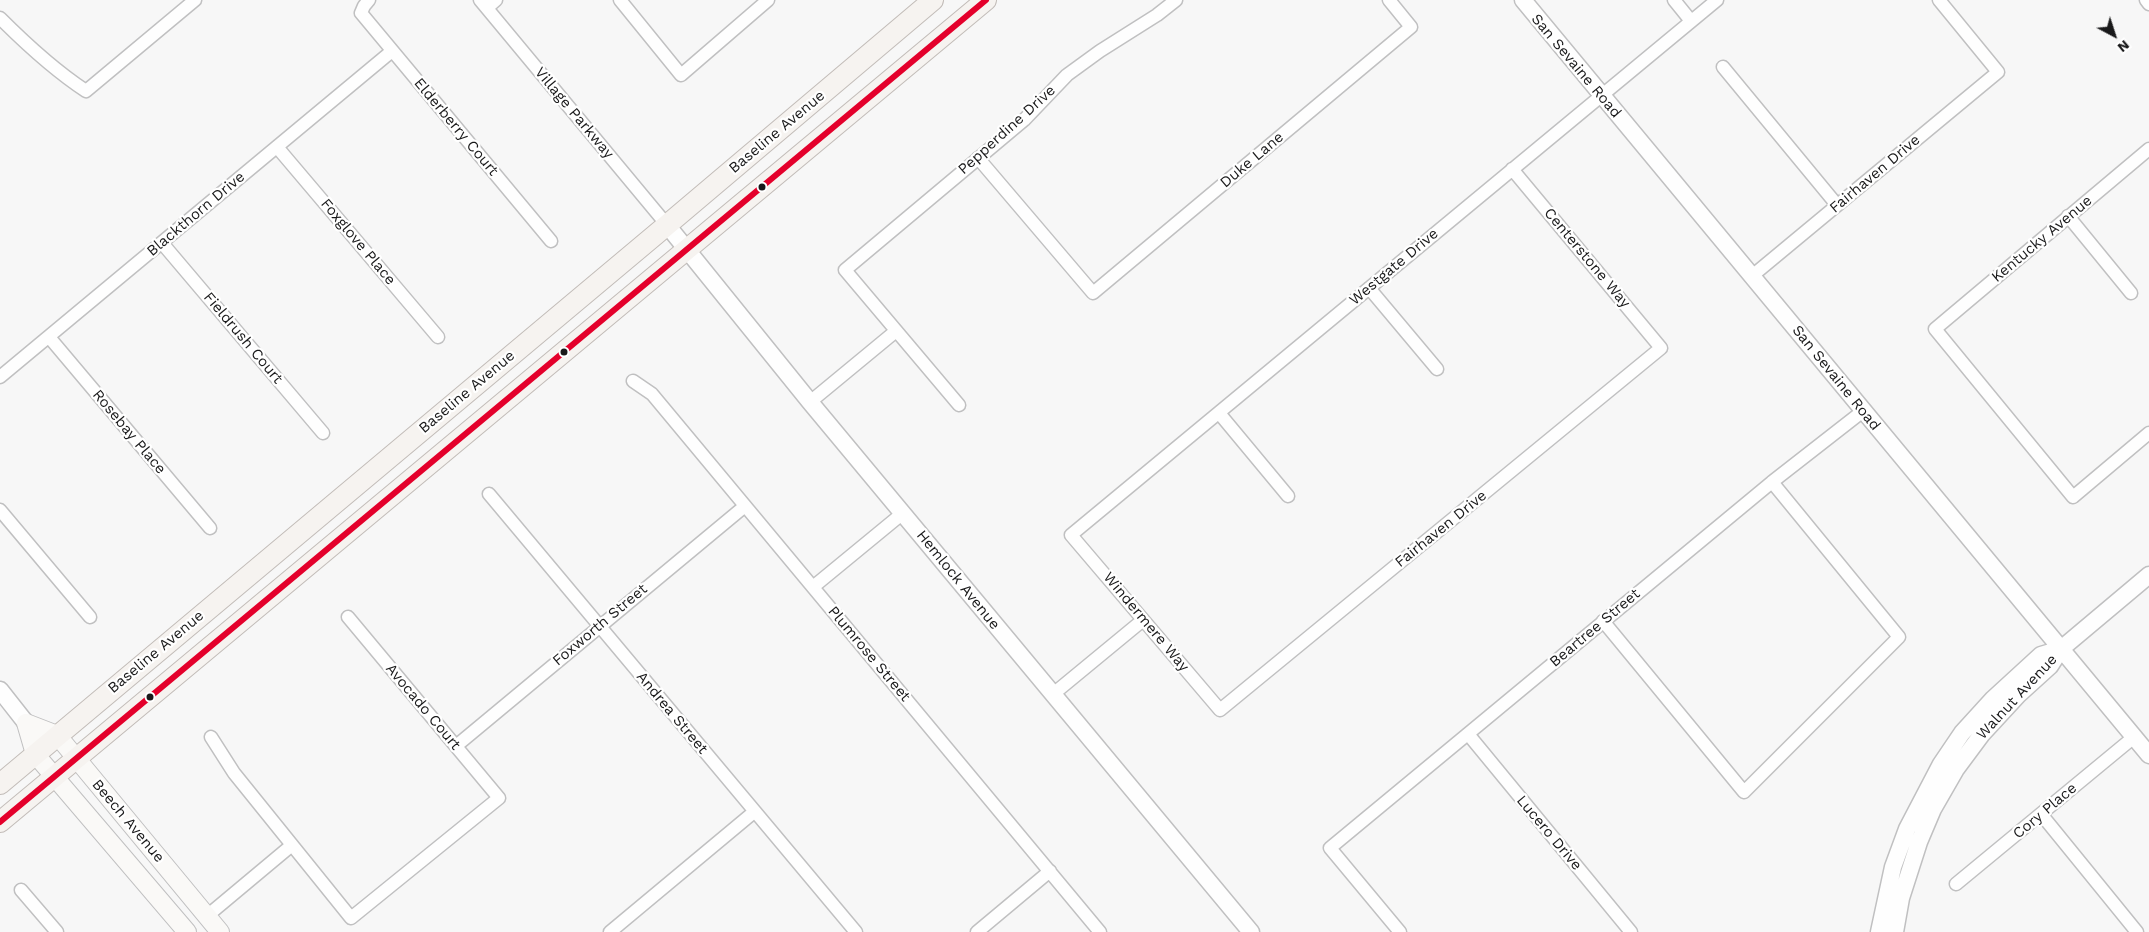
<!DOCTYPE html>
<style>
body{margin:0}
#map{position:relative;width:2149px;height:932px;overflow:hidden;background:#f7f7f7;font-family:"Work Sans",sans-serif}
canvas{display:block}
.north{position:absolute;left:2089px;top:10px;width:50px;height:50px;-webkit-text-stroke:4px #fff;paint-order:stroke;rotate:140deg;font-size:14px;font-weight:700;line-height:20px;text-align:center;color:#19191a}
.north::after{content:'';display:block;margin:auto;width:18px;height:22px;background:#19191a;clip-path:polygon(50% 0,100% 100%,50% 72%,0 100%)}
</style>
<div id="map">
<canvas width="2149" height="932"></canvas>
<div class="north">N</div>
</div>
<script>
const ctx = document.querySelector('canvas').getContext('2d');
ctx.lineJoin = 'round';
function strokePath(path, color, width, dash) {
  ctx.strokeStyle = color;
  ctx.lineWidth = width;
  ctx.lineCap = dash ? 'butt' : 'round';
  ctx.setLineDash(dash || []);
  ctx.stroke(path);
}
function write(font, color, halo, rows, align = 'center') {
  ctx.font = font + ' "Work Sans",sans-serif';
  ctx.lineWidth = 4.5;
  ctx.setLineDash([]);
  ctx.textBaseline = 'middle';
  ctx.strokeStyle = halo;
  ctx.fillStyle = color;
  for (const [text, x, y, turn = 0] of rows) {
    ctx.save();
    ctx.translate(x, y);
    ctx.rotate((+turn || 0) * Math.PI / 180);
    ctx.textAlign = isNaN(turn) ? turn : align;
    if (halo) ctx.strokeText(text, 0, 0);
    ctx.fillText(text, 0, 0);
    ctx.restore();
  }
}
const minor = new Path2D(`
 M369,0L364,6L361,13L551,241
 M480,0L667,225
 M620,0L681,75L768,0
 M1674,0L1691,21
 M2146,0L2149,4
 M487,8L496,0
 M0,18C27,45 54,70 86,91L195,0
 M1723,67L1837,205
 M277,147L438,337
 M2149,149L1935,329L2073,497L2149,433
 M978,158L1093,293L1411,27L1389,0
 M1512,169L1661,348L1220,710L1071,535L1717,0
 M2068,216L2131,293
 M162,243L323,433
 M1752,276L1998,72L1939,0
 M1369,288L1437,369
 M49,337L210,528
 M0,377L392,51
 M633,381L652,394L1100,932
 M810,402L896,331
 M959,405L845,270L1024,120L1067,75L1100,51L1157,15L1176,0
 M1219,413L1288,496
 M489,494L856,932
 M0,510L90,617
 M813,587L903,513
 M1603,621L1744,792L1899,637L1772,482
 M1052,695L1143,620
 M1468,734L1631,932
 M211,737L234,773L351,918L499,798L348,617
 M456,746L745,506
 M2041,814L2137,932
 M1956,884L2134,737
 M21,890L57,932
 M207,916L292,845
 M610,932L754,812
 M977,932L1050,871
 M1400,932L1330,848L1772,482L1863,411`);
const tertiary = new Path2D(`
 M1523,0L2149,755
 M667,225L810,402L1251,932
 M0,690L26,723
 M1879,932L1893,867L1907,829L1941,764L1962,733L1993,699L2041,655L2061,649
 M1895,932L1901,898L1919,842L1933,809L1956,769L1982,734L2018,695L2050,666L2061,649L2149,575`);
const secondary = new Path2D(`
 M26,723L57,735L220,932
 M26,723L35,754L187,932`);
const primary = new Path2D(`
 M0,784L667,225L933,0
 M0,822L986,0`);
strokePath(minor, '#c0c0c1', 15);
strokePath(tertiary, '#c0c0c1', 19);
strokePath(secondary, '#c0c0c1', 20);
strokePath(primary, '#c2bcb8', 22);
strokePath(minor, '#fefefe', 12);
strokePath(tertiary, '#fefefe', 16);
strokePath(secondary, '#faf9f7', 18);
strokePath(primary, '#f6f3f0', 20);
strokePath(new Path2D(`
 M0,822L986,0`), '#e4002b', 6);
for (const [x, y, r, color] of [
 [762,187,4.5,"#19191a"],
 [564,352,4.5,"#19191a"],
 [150,697,4.5,"#19191a"]
]) {
  const dot = new Path2D();
  dot.arc(x, y, r, 0, 2 * Math.PI);
  ctx.fillStyle = color;
  ctx.fill(dot);
  strokePath(dot, '#fff', 2);
}
write('15px', '#19191a', '#fff', [
 ["San Sevaine Road",1576,66,50],
 ["Village Parkway",574,113,50],
 ["Elderberry Court",456,127,50],
 ["Pepperdine Drive",1007,130,-42],
 ["Baseline Avenue",777,132,-40],
 ["Duke Lane",1252,160,-40],
 ["Fairhaven Drive",1875,174,-40],
 ["Blackthorn Drive",196,214,-40],
 ["Kentucky Avenue",2042,239,-40],
 ["Foxglove Place",358,242,50],
 ["Centerstone Way",1587,258,50],
 ["Westgate Drive",1394,267,-40],
 ["Fieldrush Court",243,338,50],
 ["San Sevaine Road",1836,378,51],
 ["Baseline Avenue",467,392,-40],
 ["Rosebay Place",129,432,50],
 ["Fairhaven Drive",1441,529,-39],
 ["Hemlock Avenue",958,580,51],
 ["Windermere Way",1146,622,50],
 ["Foxworth Street",600,625,-40],
 ["Beartree Street",1595,628,-40],
 ["Baseline Avenue",156,652,-40],
 ["Plumrose Street",869,654,50],
 ["Walnut Avenue",2017,697,-47],
 ["Avocado Court",423,707,50],
 ["Andrea Street",672,713,50],
 ["Cory Place",2045,811,-40],
 ["Beech Avenue",128,821,50],
 ["Lucero Drive",1549,833,50]
]);
</script>
